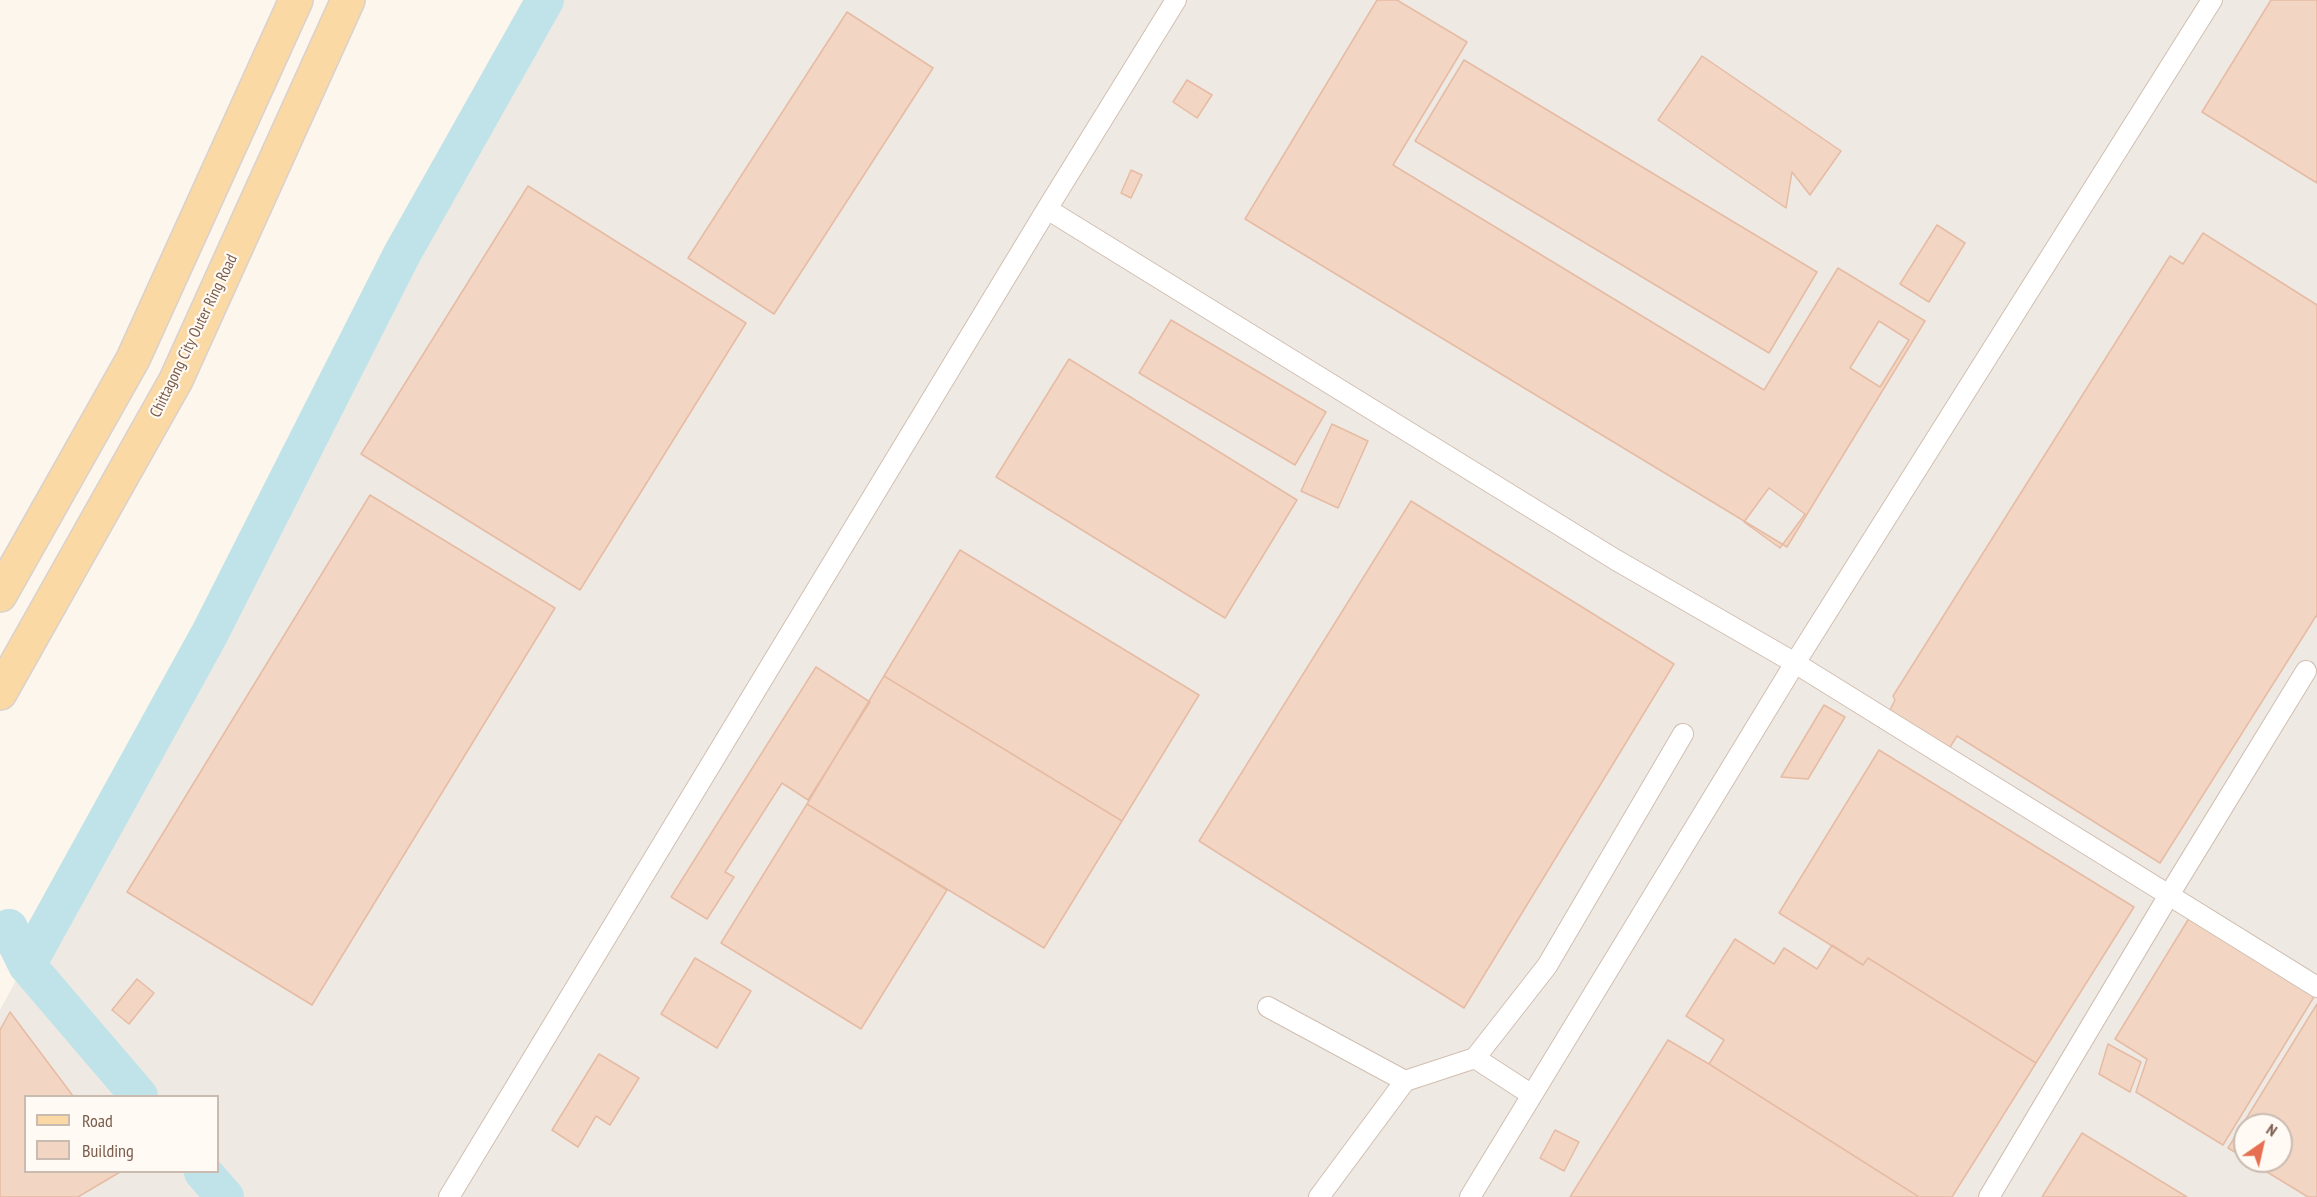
<!DOCTYPE html>
<style>
body{margin:0}
#map{position:relative;width:2317px;height:1197px;overflow:hidden;background:#fdf6ec;font-family:"PT Sans Narrow",sans-serif}
canvas{display:block}
.legend{position:absolute;left:24px;top:1095px;width:195px;height:78px;box-sizing:border-box;background:#fffaf3;border:2px solid #cabbb1;margin:0;padding:8px 10px;list-style:none;font-size:18px;color:#7a5c4d}
.legend li{display:flex;align-items:center;gap:12px;height:30px}
.legend b{width:30px;border:2px solid #cabbb1}
.north{position:absolute;left:2233px;top:1113px;width:60px;height:60px;box-sizing:border-box;background:#fffaf3;border:2px solid #cabbb1;border-radius:50%;rotate:34deg;font-size:16px;font-weight:700;line-height:24px;text-align:center;color:#7a5c4d}
.north::after{content:'';display:block;margin:auto;width:21px;height:27px;background:#e76f51;clip-path:polygon(50% 0,100% 100%,50% 72%,0 100%)}
</style>
<div id="map">
<canvas width="2317" height="1197"></canvas>
<ul class="legend">
<li><b style="height:8px;background:#fbd9a5"></b>Road</li>
<li><b style="height:16px;background:#f3d5c3"></b>Building</li>
</ul>
<div class="north">N</div>
</div>
<script>
const ctx = document.querySelector('canvas').getContext('2d');
ctx.lineJoin = 'round';
function paint(path, color) {
  ctx.fillStyle = color;
  ctx.fill(path, 'evenodd');
}
function strokePath(path, color, width, dash) {
  ctx.strokeStyle = color;
  ctx.lineWidth = width;
  ctx.lineCap = dash ? 'butt' : 'round';
  ctx.setLineDash(dash || []);
  ctx.stroke(path);
}
function write(font, color, halo, rows, align = 'center') {
  ctx.font = font + ' "PT Sans Narrow",sans-serif';
  ctx.lineWidth = 4.5;
  ctx.setLineDash([]);
  ctx.textBaseline = 'middle';
  ctx.strokeStyle = halo;
  ctx.fillStyle = color;
  for (const [text, x, y, turn = 0] of rows) {
    ctx.save();
    ctx.translate(x, y);
    ctx.rotate((+turn || 0) * Math.PI / 180);
    ctx.textAlign = isNaN(turn) ? turn : align;
    if (halo) ctx.strokeText(text, 0, 0);
    ctx.fillText(text, 0, 0);
    ctx.restore();
  }
}
paint(new Path2D(`
 M537,0H2317V1197H0V1010L529,22ZM26,1096H218V1172H26ZM2245,1125H2281V1161H2245Z`), '#efe9e4');
strokePath(new Path2D(`
 M0,934L9,928L27,965L139,1096
 M27,965L210,633L402,254L545,0
 M203,1172L225,1197`), '#bfe3e8', 38);
const building = new Path2D(`
 M1377,0H1397L1467,42L1393,165L1764,390L1838,268L1925,321L1787,547L1245,219Z
 M2271,0H2317V183L2202,112Z
 M847,12L933,68L774,314L688,258Z
 M1702,56L1841,151L1810,195L1792,172L1786,208L1658,120Z
 M1464,60L1817,272L1769,353L1415,141Z
 M1187,80L1212,95L1197,118L1173,102Z
 M1131,170L1142,175L1131,198L1121,193Z
 M528,186L746,323L580,590L361,454Z
 M1937,225L1965,243L1929,302L1900,284Z
 M2203,233L2317,305V617L2316,616L2160,863L1957,736L1947,752L1887,716L1895,700L1893,696L2170,256L2183,264Z
 M1171,320L1326,412L1295,465L1139,373Z
 M1879,321L1909,340L1880,387L1850,368Z
 M1069,359L1297,500L1225,618L996,477Z
 M1332,424L1368,441L1338,508L1301,491Z
 M1769,488L1805,514L1780,548L1744,522Z
 M370,495L555,608L312,1005L127,892Z
 M1411,501L1674,664L1464,1008L1199,841Z
 M960,550L1199,695L1122,821L884,676Z
 M816,667L870,702L808,800L782,783L725,872L734,877L707,919L671,897Z
 M884,676L1122,821L1044,948L807,804Z
 M1824,705L1845,717L1808,779L1781,777Z
 M1879,750L2134,907L2036,1063L1868,958L1863,965L1779,913Z
 M807,804L947,890L861,1029L721,943Z
 M2191,915L2317,992L2223,1145L2136,1092L2147,1059L2115,1039Z
 M1735,939L1774,964L1784,948L1817,969L1832,945L1863,965L1868,958L2036,1063L1952,1197H1919L1709,1064L1724,1040L1686,1016Z
 M695,958L751,991L717,1048L661,1014Z
 M137,979L154,993L129,1024L112,1010Z
 M2317,1004V1197H2308L2249,1161H2281V1125H2245V1158L2228,1148Z
 M10,1012L73,1096H26V1172H120L78,1197H0V1030Z
 M1668,1040L1709,1064L1919,1197H1570Z
 M2108,1044L2141,1062L2130,1092L2099,1074Z
 M599,1054L639,1078L610,1125L596,1116L578,1147L552,1130Z
 M1555,1130L1579,1142L1564,1171L1540,1158Z
 M2082,1133L2187,1197H2042Z`);
paint(building, '#f3d5c3');
strokePath(building, '#e6bba3', 1.5);
const lane = new Path2D(`
 M1047,209L1616,560L1795,663L2317,987
 M1268,1007L1405,1081
 M1475,1058L1547,966L1683,734
 M449,1197L1047,209L1176,0
 M1319,1197L1405,1081L1475,1058L1532,1095
 M1470,1197L1795,663L2212,0
 M1989,1197L2169,895L2306,671`);
const primary = new Path2D(`
 M0,595L133,359L296,0
 M0,693L176,380L348,0`);
strokePath(lane, '#d1beb0', 22);
strokePath(primary, '#dad1cd', 36);
strokePath(lane, '#fff', 20);
strokePath(primary, '#fbd9a5', 33);
write('16px', '#7a5c4d', '#fffaf3', [
 ["Chittagong City Outer Ring Road",194,336,-64]
]);
</script>
